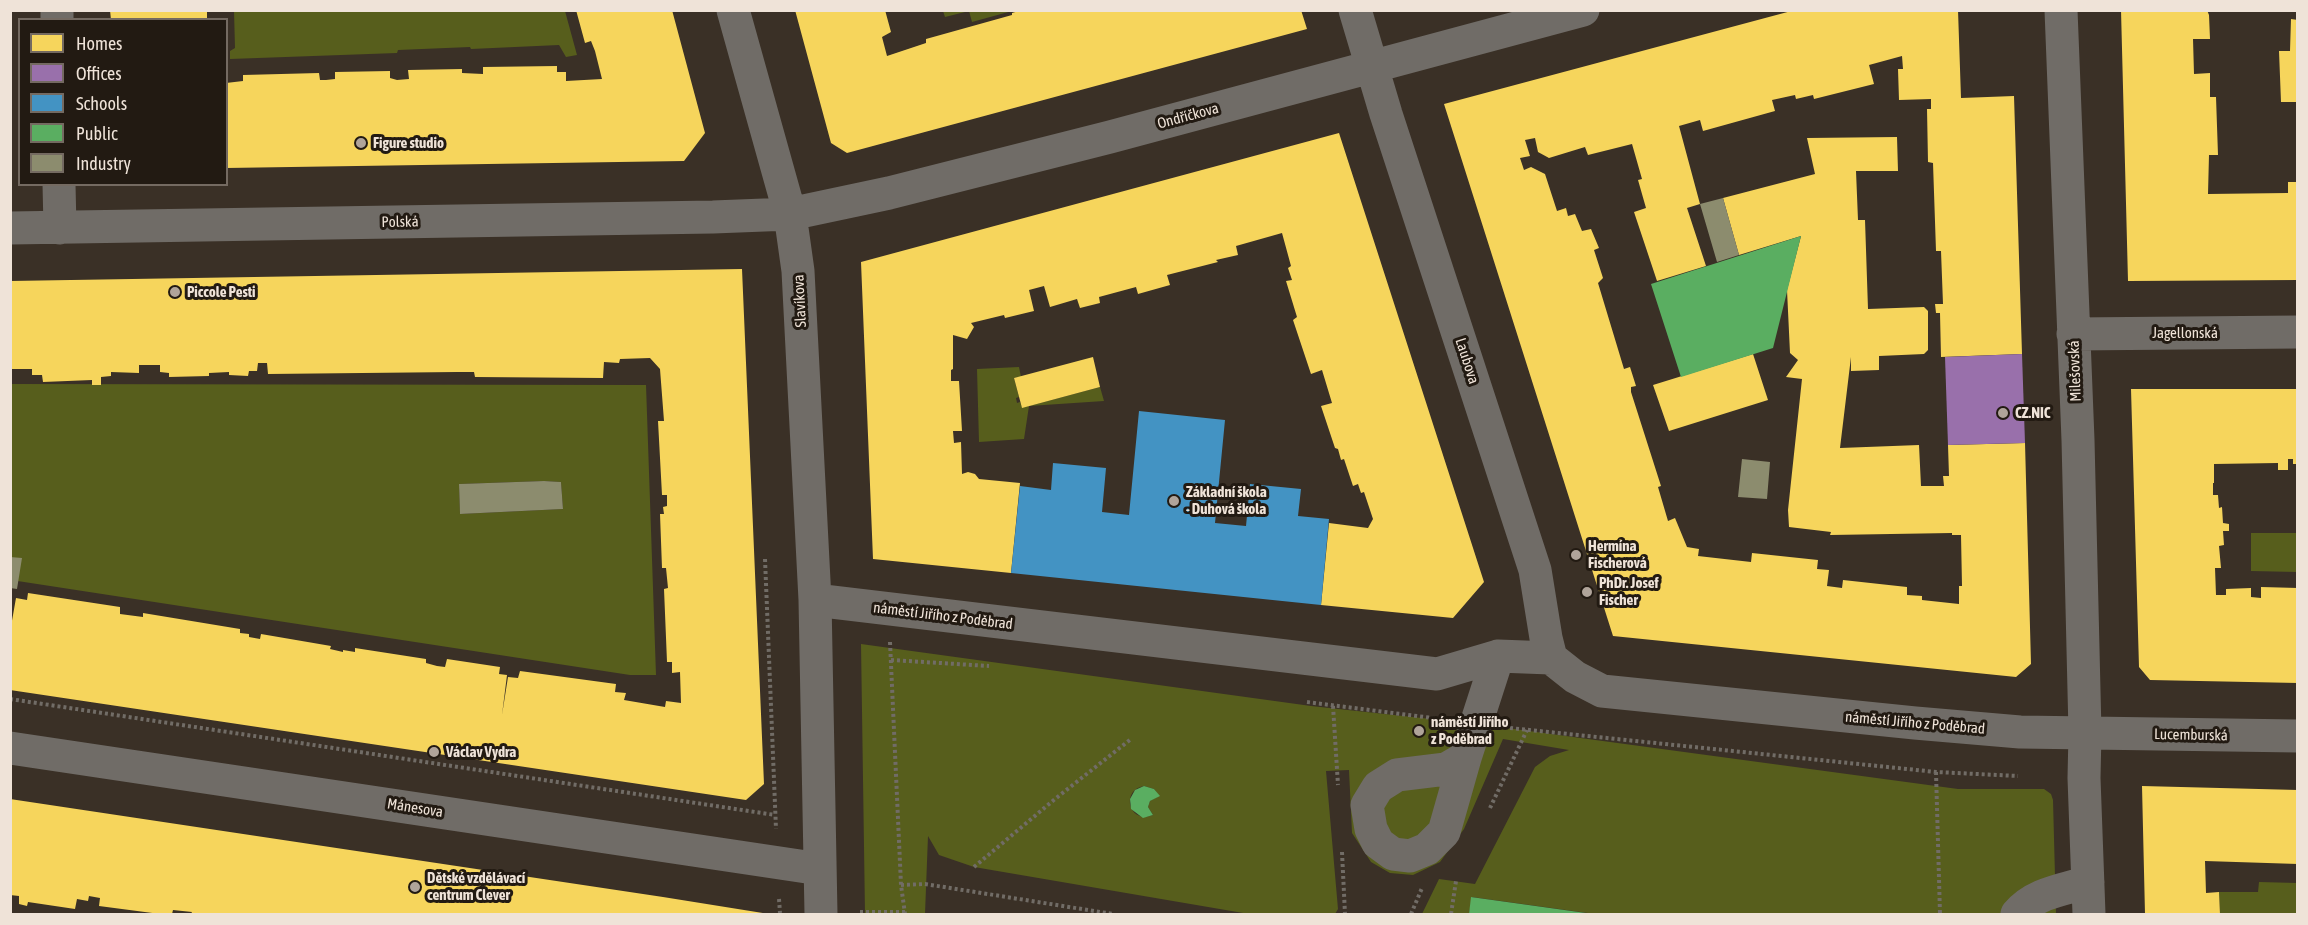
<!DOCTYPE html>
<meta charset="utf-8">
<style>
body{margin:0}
#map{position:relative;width:2308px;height:925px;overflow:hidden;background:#3a3026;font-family:"Asap Condensed",sans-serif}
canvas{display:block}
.frame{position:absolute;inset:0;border:12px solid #efe3d8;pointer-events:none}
.legend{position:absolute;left:18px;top:18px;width:210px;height:168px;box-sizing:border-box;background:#221a12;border:2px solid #746a61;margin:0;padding:8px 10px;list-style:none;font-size:18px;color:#efe3d8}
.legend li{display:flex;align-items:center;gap:12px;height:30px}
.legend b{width:30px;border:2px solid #746a61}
</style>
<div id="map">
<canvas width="2308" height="925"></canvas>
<div class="frame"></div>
<ul class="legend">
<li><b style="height:16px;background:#f6d55c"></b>Homes</li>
<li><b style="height:16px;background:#9970ab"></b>Offices</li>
<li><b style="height:16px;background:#4393c3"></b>Schools</li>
<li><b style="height:16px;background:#5aae61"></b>Public</li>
<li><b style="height:16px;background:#8c8c6e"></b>Industry</li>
</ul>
</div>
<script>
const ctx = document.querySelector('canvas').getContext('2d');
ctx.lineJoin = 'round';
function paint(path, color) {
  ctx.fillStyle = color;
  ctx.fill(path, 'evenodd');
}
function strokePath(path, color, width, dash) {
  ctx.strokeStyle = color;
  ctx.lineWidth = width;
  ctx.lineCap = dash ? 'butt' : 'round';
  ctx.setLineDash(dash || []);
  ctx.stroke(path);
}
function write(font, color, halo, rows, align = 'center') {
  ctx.font = font + ' "Asap Condensed",sans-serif';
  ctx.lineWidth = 6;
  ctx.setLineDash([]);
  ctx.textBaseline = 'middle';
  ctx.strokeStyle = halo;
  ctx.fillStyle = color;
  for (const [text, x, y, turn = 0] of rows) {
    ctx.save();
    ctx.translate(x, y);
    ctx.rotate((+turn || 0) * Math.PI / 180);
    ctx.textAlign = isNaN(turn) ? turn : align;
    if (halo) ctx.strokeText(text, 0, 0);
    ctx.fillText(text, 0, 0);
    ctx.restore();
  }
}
paint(new Path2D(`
 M565,11L577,55L566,57L559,45L471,49L470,47L398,50L397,53L230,59V51L235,48L234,11Z
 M1012,11L972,22L969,11L945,17L943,11Z
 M1019,367L1021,377L1014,378L1019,397L1016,398L1017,403L1020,402L1022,407L1029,406L1100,387L1104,401L1029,406L1024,439L979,442L977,369Z
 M10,384L646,385L656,675H630L11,580ZM544,481L561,482L563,509L460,514L459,484Z
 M2251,533H2297V572L2251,571Z
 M861,644L1311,706L1477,724L1958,789H2044L2051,794L2053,800L2056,914H1595L1472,897L1469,914H1422L1439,879L1475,884L1535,767L1550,756L1569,750L1503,739L1464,829L1440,862L1413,875L1390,873L1371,862L1352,833L1349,770L1326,771L1338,909L1335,914H1249L974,867L939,855L928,836L925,914H865ZM1144,786L1154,789L1159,796L1150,801L1148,807L1153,815C1129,825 1120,790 1144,786Z
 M2259,882L2297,883V914H2220L2219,892H2258Z`), '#575e1c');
paint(new Path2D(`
 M110,10H203L207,12V20H111Z
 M576,10H672L705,133L684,161L226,168V83L243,81V75L319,73L320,80H326L335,79V72L390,71V78L397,80L409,79L408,70L462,69V73L483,74V67L557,66V72H566V81L602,79L595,51L591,41L585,43Z
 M795,10H885L891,32L882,37L887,56L926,43V39L1012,15V13L1022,10H1301L1307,29L847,153L831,143Z
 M1795,10H1958L1961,98L2014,96L2022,354L1941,357L1940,313H1936L1935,304H1943L1941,251H1936L1933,163L1928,162L1927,109H1931V99L1899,100L1898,69H1903L1902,56L1869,65L1874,84L1814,99L1813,95L1796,99L1795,95L1772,100L1775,111L1703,131L1700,120L1679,126L1700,204L1687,208L1706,266L1657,281L1634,212L1646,208L1638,180L1642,179L1632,144L1588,155L1585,147L1549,158L1538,152L1535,138L1525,140L1530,156L1520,158L1524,170L1531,167L1545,174L1557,211L1566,208L1568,216L1575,214L1582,231L1591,229L1599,248L1594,250L1603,278L1598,283L1624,369L1630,367L1636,386L1631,387V392L1661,486L1658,487L1668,521L1675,518L1687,547L1699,549L1698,556L1751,562L1752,553L1818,560L1817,569L1829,570L1827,586L1842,588L1843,580L1907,587V595L1922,596V600L1959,604V586H1962L1961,535H1952V533L1830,535L1831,532L1789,527L1788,510L1802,379L1786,377L1798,360L1790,353L1787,290L1801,236L1739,255L1723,198L1815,174L1807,138L1897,137L1898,171H1856L1858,220H1865L1868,309L1924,307L1928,311V350L1924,354L1879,356V370L1851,371V357L1840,448L1919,445L1921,486H1944L1943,476H1949L1948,445L2025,443L2031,664L2016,677L1613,636L1444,104Z
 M2121,10H2207L2209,15L2210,39H2193L2194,74L2210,73V97H2216L2218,155H2209L2208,194L2288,193V182H2298V280L2128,281Z
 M2291,19L2298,20V102H2281L2279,51H2290Z
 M1339,133L1484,582L1453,618L1321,605L1329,523L1368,528L1373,519L1364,492L1361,493L1358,484L1353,486L1344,459L1341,460L1338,449L1335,448L1321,406L1332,403L1322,370L1311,374L1293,320L1297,317L1286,281L1292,280L1288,268L1291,266L1282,233L1236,246L1238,255L1216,260L1218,262L1167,275L1170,285L1138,294L1136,287L1099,297L1100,303L1080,308L1077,299L1050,307L1044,286L1029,290L1034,311L1005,318L1004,315L971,323L974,327L967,339L953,335V369L951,370V381H959L962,431H953L954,443L961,442L962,474L968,472L975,474L979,479L1020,483L1011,573L873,559L861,262Z
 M742,269L764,784L746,800L10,690V632L16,598L27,600L28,593L120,607V614L143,617V613L240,629V633L249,634V637L260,639L261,634L331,646L330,649L343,652V650L355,652V648L426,659V663L437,666L445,667L447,659L500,667L499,674L507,675L502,715L508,677L518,678L520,671L616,684L615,692L626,693L624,700L665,707L666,701L681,703L680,672L672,673V662H667L664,589L668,588L666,568H662L660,514H664L663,507L667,506V495H662L658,421H664L660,369L650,358L620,359L619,363L604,362L603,378L475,377L474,372H457L268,374L267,363H258L257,371H249L248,376L229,375V372L209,373V376L169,377V373L160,372V365H139V373L111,372V376L101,377V385H92V380L43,382L42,375H32V369H10V281Z
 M1753,354L1768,400L1669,431L1653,385Z
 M1093,357L1100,387L1022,408L1014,378Z
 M2131,389H2298V464H2293V459H2288V470H2278V463L2214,464V483H2213V495H2218L2219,508L2222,507L2223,523L2229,524V531H2223L2224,545L2219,546L2221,568H2215L2216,595H2226V589L2251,588V597L2261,598V587L2298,588V683L2150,680L2139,667Z
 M2142,786L2298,790V864L2205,861L2206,893L2219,892L2220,914H2145Z
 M10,799L663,897L769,914H191L192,912L173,910L172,914H160L99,906L100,898L89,896L88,901L77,899L75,909L28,902L27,906L19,904V896L10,895Z`), '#f6d55c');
paint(new Path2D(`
 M2022,354L2025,443L1948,445L1945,357Z`), '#9970ab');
paint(new Path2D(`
 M1139,411L1225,420L1215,523L1246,526L1250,484L1301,489L1298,516L1329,519L1321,605L1011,573L1020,486L1051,490L1053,463L1106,468L1102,512L1129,515Z`), '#4393c3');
paint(new Path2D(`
 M1801,236L1773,348L1681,377L1651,284Z
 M1144,786L1154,789L1160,796L1150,801L1148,807L1153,815L1143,818L1131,809L1130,799L1135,790Z
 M1471,897L1586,913V914H1469Z`), '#5aae61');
paint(new Path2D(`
 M1723,198L1739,255L1717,262L1700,204Z
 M1742,459L1770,462L1767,499L1738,497Z
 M544,481L561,482L563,509L460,514L459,484Z
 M10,557L22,558L17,589L10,588Z`), '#8c8c6e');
strokePath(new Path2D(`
 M765,559L776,829
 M890,642L901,885L905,914
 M891,660L989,666
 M10,699L775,815
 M1307,702L1440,719
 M1333,706L1338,785
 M1510,728L1936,772L2018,776
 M1936,772L1940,914
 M1490,808L1527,730
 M1342,852L1345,914
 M974,867L1055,799L1131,739
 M901,885L925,884L1113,914
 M779,899L780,913
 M860,912H905
 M1411,914L1422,888
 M1451,914L1456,881`), '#716c66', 4, [3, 3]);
strokePath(new Path2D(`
 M57,10V20
 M733,10L790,214L798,271L815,600L821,914
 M1355,10L1386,114L1535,570L1546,638L1551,658
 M2061,10L2078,440L2085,732L2084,778L2089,914
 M59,184L60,228
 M10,228L713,217L790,214L889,193L1110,137L1583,10
 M2073,334L2298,332
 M815,600L1437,674L1498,656L1551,658L1575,677L1602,691L1915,723L2020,732L2298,736
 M10,748L820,869
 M1465,758L1446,769L1397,775L1378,787L1367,805L1371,829L1378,843L1393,854L1410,856L1427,849L1444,832L1465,758L1498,656
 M2017,914C2034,893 2063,890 2088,882`), '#706c67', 33);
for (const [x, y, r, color] of [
 [361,143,6,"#b0a49a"],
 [175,292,6,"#b0a49a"],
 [2003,413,6,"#b0a49a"],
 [1174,501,6,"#b0a49a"],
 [1576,555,6,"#b0a49a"],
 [1587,592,6,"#b0a49a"],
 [1419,731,6,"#b0a49a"],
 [434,752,6,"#b0a49a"],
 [415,887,6,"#b0a49a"]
]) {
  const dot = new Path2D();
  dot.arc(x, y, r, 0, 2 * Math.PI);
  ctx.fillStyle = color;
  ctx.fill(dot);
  strokePath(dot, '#221a12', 2);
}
write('15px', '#efe3d8', '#221a12', [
 ["Ondříčkova",1188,116,-15],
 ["Polská",400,222,-1],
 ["Slavíkova",800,301,-93],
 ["Jagellonská",2185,333],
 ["Laubova",1467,361,72],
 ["Milešovská",2075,371,-92],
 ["náměstí Jiřího z Poděbrad",943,616,7],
 ["náměstí Jiřího z Poděbrad",1915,723,5],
 ["Lucemburská",2191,735,1],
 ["Mánesova",415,808,9]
]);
write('bold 15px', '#efe3d8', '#221a12', [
 ["Figure studio",373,143],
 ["Piccole Pesti",187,292],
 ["CZ.NIC",2015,413],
 ["Základní škola",1186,492],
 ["- Duhová škola",1186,509],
 ["Hermína",1588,546],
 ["Fischerová",1588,563],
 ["PhDr. Josef",1599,583],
 ["Fischer",1599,600],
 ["náměstí Jiřího",1431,722],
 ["z Poděbrad",1431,739],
 ["Václav Vydra",446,752],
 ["Dětské vzdělávací",427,878],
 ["centrum Clever",427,895]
], 'left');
</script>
